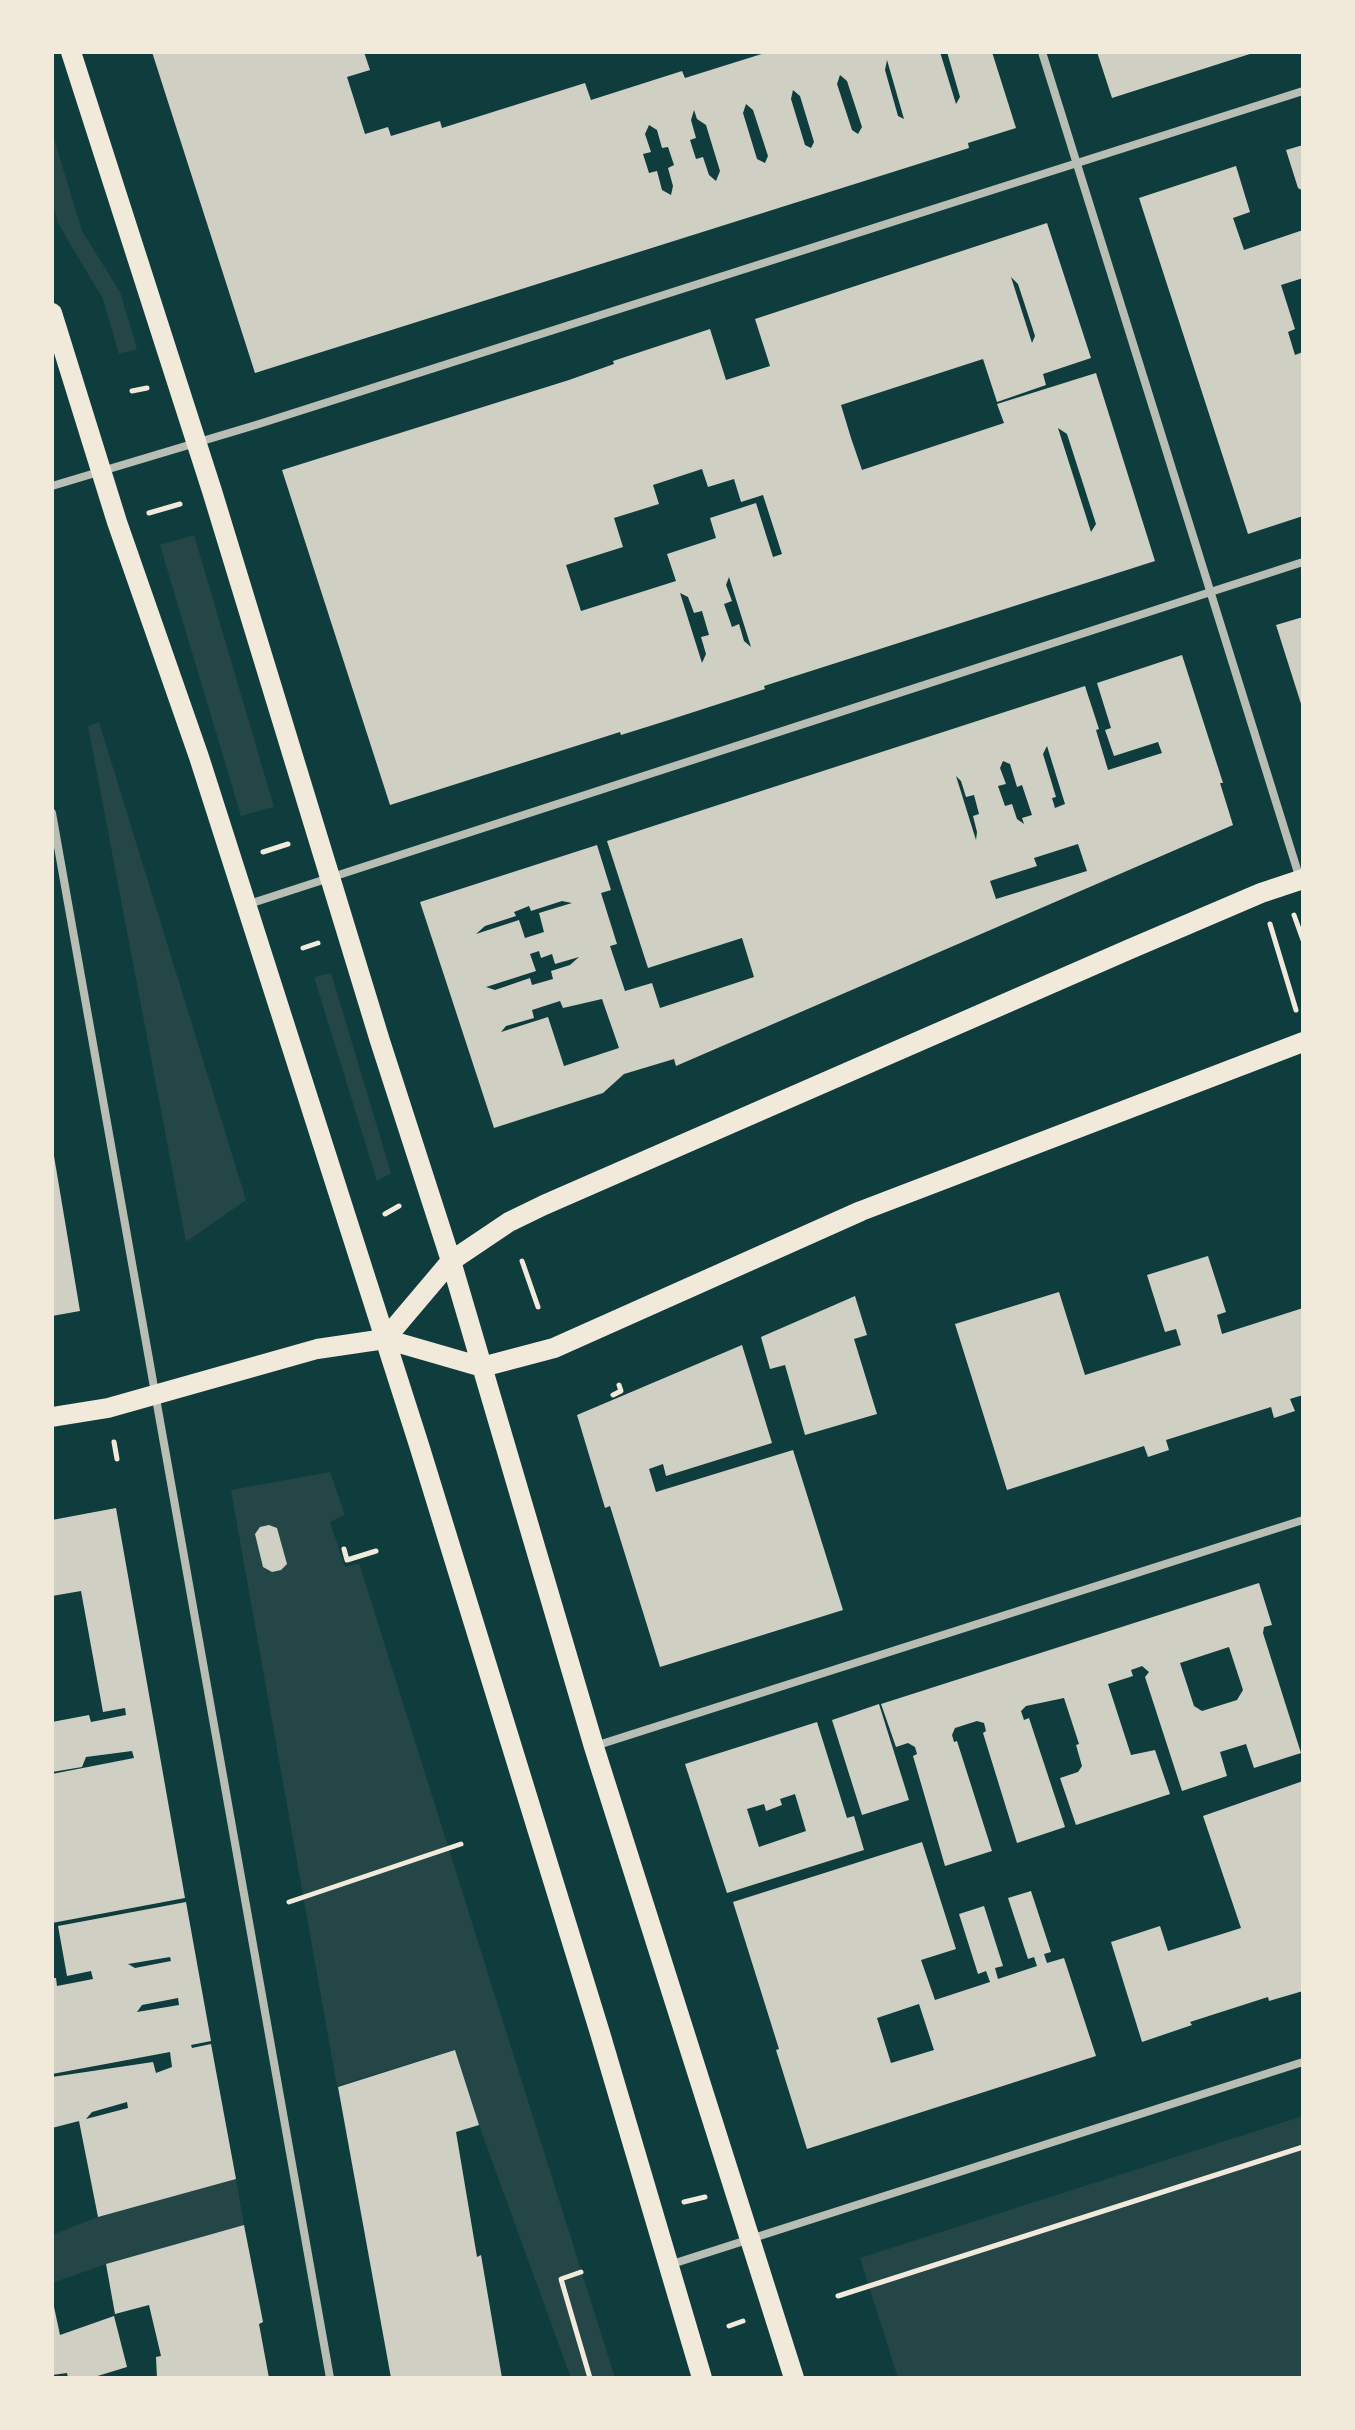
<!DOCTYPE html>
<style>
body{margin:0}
#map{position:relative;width:1355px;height:2430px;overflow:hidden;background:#0f3d3e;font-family:Overpass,sans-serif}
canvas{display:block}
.frame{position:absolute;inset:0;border:54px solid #f1e9da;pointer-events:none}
</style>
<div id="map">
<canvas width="1355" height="2430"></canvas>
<div class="frame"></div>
</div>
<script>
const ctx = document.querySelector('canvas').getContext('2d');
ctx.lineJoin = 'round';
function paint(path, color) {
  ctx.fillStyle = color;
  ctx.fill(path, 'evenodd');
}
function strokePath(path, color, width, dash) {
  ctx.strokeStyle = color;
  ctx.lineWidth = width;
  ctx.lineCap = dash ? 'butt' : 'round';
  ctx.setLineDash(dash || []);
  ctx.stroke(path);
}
paint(new Path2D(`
 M52,132L82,231L120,292L137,349L119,354L103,299L59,225L52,203Z
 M194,535L274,807L241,816L160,545Z
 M99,722L246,1200L186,1242L88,726Z
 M331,973L391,1173L377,1181L314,977Z
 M330,1472L345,1515L330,1522L345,1567L359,1563L615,2378H571L479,2125L455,2050L337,2086L231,1490Z
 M1303,2116V2378H898L860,2258Z
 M236,2179L244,2225L106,2264L52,2283V2235L98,2217Z`), '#244646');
paint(new Path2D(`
 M152,52H364L370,70L347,77L365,134L388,127L391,136L440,121L442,128L585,83L591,100L682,71L685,78L768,52H940L956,104L960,97L947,52H992L1016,128L968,143L969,148L255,373ZM887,60L904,119L898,116L885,70ZM840,75L847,81L862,127L858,134L852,130L837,84ZM793,90L800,96L814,142L811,148L805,145L791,99ZM746,104L753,110L768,156L765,163L757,159L743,113ZM694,110L697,119L706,125L720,171L716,181L709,175L703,157L696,159L690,140L696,138L691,120ZM649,125L657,130L662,148L668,147L674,165L668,168L673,186L671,195L662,190L657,171L649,173L643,154L651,152L645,134Z
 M1097,52H1252L1253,53L1112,98Z
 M1303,145V191L1298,188L1286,150Z
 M1236,166L1250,212L1233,218L1244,250L1303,230V278L1281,285L1295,329L1288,332L1295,355L1303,352V516L1248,534L1139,198Z
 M1047,223L1091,358L1043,374L1046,385L997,402L983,359L841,405L851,438L862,470L1004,423L997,404L1096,373L1155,561L764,686L765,689L669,720L621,735L620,732L390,805L282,470L569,380L614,364L613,361L710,329L726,380L770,366L755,319ZM1011,277L1018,284L1035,336L1032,343ZM1058,428L1067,434L1096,524L1091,532ZM702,469L708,487L734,479L741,502L763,495L782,554L773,557L756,503L710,518L716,538L667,554L676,581L581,611L566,565L623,547L614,518L659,504L653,485ZM729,577L751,647L744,641L739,624L732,627L724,604L732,601L726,585ZM680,593L688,597L694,613L702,611L709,635L701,637L706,654L702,663Z
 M1303,617V707H1302L1276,625Z
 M1182,655L1223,783H1220L1233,825L676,1066L674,1059L624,1074L603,1093L494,1128L420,902L597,845L611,890L601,893L617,944L610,946L625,991L652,983L660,1008L754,977L742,938L648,968L607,841L1085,686L1099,729L1096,730L1108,770L1162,753L1158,742L1114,756L1105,730L1111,728L1097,683ZM1047,746L1065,804L1055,808L1052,798L1056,797L1043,754ZM1003,761L1010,764L1017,787L1022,785L1032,815L1022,818L1024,824L1017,819L1012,804L1005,806L998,786L1006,784L1000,768ZM956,776L961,781L966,797L974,795L979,814L973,816L977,832L976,840ZM1078,844L1087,871L996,899L990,881L1037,866L1034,858ZM562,901L572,903L539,913L544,932L525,938L519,920L476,934L485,926L516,916L514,912L529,906L531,911ZM539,951L541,958L552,954L555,964L579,957L570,965L551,971L553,979L532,985L530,978L495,990L486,987L536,971L530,954ZM602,999L619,1048L564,1066L548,1017L501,1032L506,1026L534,1018L532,1010L560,1001L563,1008Z
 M54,1156L80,1311L52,1316V1157Z
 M1208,1256L1226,1312L1217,1315L1222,1334L1303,1308V1395L1290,1399L1295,1411L1274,1418L1271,1407L1166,1440L1169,1450L1148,1457L1144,1446L1007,1490L955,1324L1059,1292L1085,1375L1181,1345L1176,1329L1165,1332L1147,1275Z
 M855,1296L867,1335L854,1339L877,1414L805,1435L785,1365L770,1369L761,1337Z
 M742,1345L772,1443L666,1476L663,1464L649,1469L656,1492L793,1450L843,1610L660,1667L610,1506L605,1508L577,1415Z
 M116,1508L185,1898L52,1923V1774L134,1758L132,1751L86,1757L82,1767L52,1772V1722L89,1715L91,1722L126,1715L125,1708L103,1712L81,1591L52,1596V1520Z
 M269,1525L277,1528L287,1564L281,1570L272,1572L263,1567L255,1534L260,1527Z
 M1259,1583L1272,1625L1264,1627L1263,1633L1301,1753L1254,1768L1246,1744L1220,1752L1227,1776L1182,1791L1145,1677L1149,1672L1142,1666L1131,1670L1133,1676L1108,1684L1131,1755L1155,1750L1170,1794L1076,1825L1060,1778L1078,1772L1082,1766L1076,1745L1079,1744L1064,1698L1026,1706L1021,1711L1024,1720L1029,1718L1065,1827L1017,1843L983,1733L986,1731L984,1723L977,1721L955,1728L952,1735L954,1742L957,1741L992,1851L945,1866L913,1756L917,1754L915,1747L908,1743L896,1747L881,1704ZM1229,1647L1243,1690L1237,1700L1202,1711L1194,1706L1180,1663Z
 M879,1704L909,1800L862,1815L832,1720Z
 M817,1722L847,1818L854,1816L864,1850L727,1893L685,1764ZM795,1794L806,1831L759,1847L747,1809L764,1804L766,1811L782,1805L780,1799Z
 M1303,1781V1991L1269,2001L1268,1997L1190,2022L1192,2025L1142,2042L1111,1942L1160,1926L1168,1951L1241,1928L1203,1816Z
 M922,1842L956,1949L921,1960L935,2000L990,1982L986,1971L978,1974L959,1914L984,1906L1003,1966L995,1968L998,1979L1037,1966L1034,1957L1028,1959L1008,1898L1031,1891L1051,1952L1044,1954L1047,1963L1064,1958L1096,2056L807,2149L776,2050L779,2049L733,1902ZM919,2004L934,2050L891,2063L877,2018Z
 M186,1902L211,2041L191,2045L192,2048L211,2044L236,2179L98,2217L79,2121L52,2128V2077L153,2062L156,2073L172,2067L170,2052L52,2074V1978H56L57,1986L93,1979L91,1971L67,1976L58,1926ZM170,1957L171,1961L135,1968L128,1964ZM178,1998L179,2005L137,2012L142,2005ZM127,2102L128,2108L86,2119L92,2112Z
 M455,2050L479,2125L456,2132L477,2257L481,2255L502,2378H391L338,2087Z
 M244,2225L263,2322L259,2324L269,2378H157L156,2357L161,2356L149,2305L115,2314L106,2264Z
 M53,2302L60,2335L114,2316L127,2367L91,2378H68L67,2373L52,2375Z`), '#cfcfc3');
strokePath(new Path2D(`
 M132,391L147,388
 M149,513L180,504
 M263,852L288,844
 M1294,915L1303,940
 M1270,924L1296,1010
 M303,948L318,943
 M385,1214L399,1206
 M522,1261L538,1307
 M613,1395L621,1391L619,1385
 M114,1442L117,1459
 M344,1549L347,1560L376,1551
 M289,1902L461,1844
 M684,2202L705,2197
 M581,2272L561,2279L590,2378
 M838,2296L1303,2147
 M729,2326L743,2321`), '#f1e9da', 5);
strokePath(new Path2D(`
 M1042,52L1300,879
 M52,486L259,424L1303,91
 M52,813L330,2378
 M246,905L1303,562
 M595,1746L1303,1520
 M669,2265L1303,2062`), '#b8beb3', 8);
strokePath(new Path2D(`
 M71,52L212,491L380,1041L451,1261L594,1747L794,2378
 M52,313L117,522L199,757L419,1445L600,2033L702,2378
 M385,1339L482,1367L554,1348L861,1211L1303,1042
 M52,1417L108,1408L317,1349L385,1339L451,1261L509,1222L544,1205L1130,949L1261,893L1303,879`), '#f1e9da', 20);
</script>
